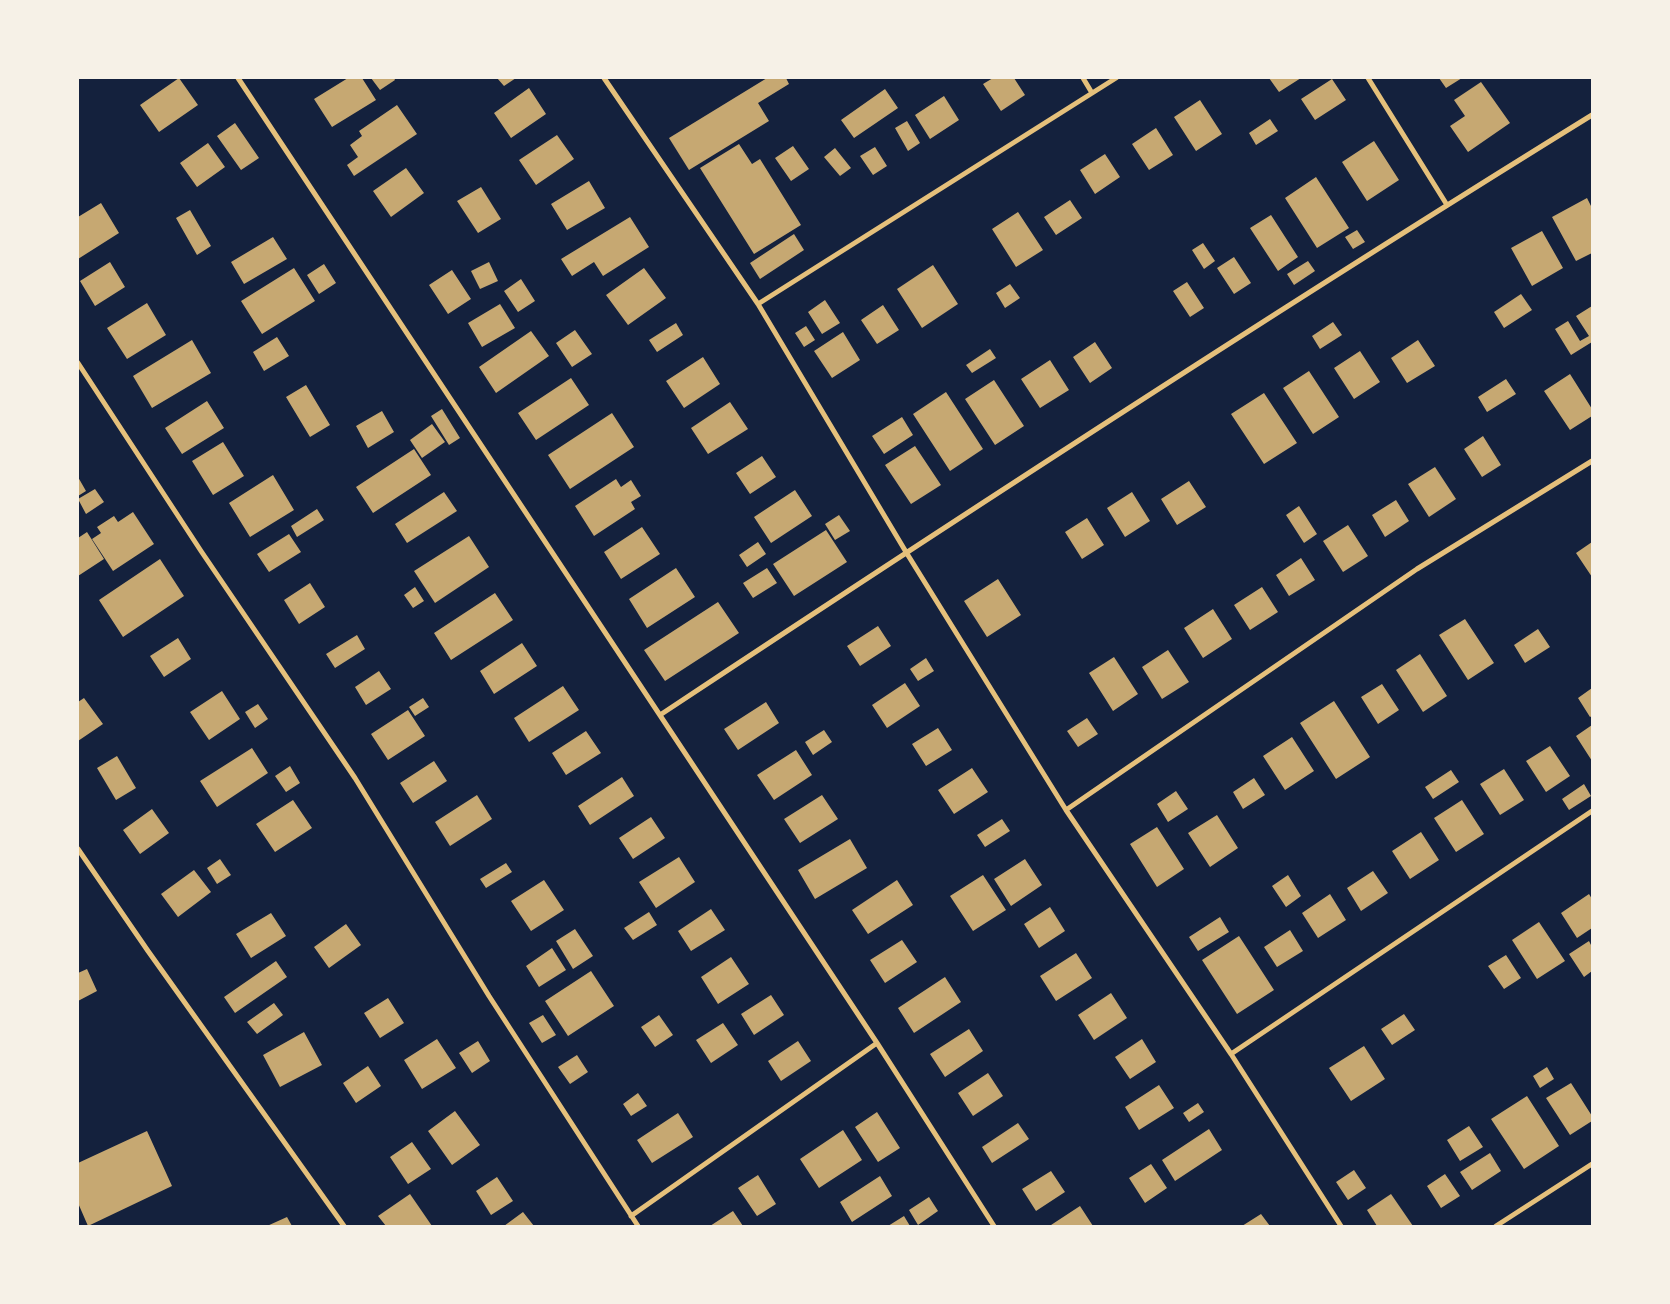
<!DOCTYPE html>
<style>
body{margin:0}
#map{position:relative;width:1670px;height:1304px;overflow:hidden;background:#14213d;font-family:Figtree,sans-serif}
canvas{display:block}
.frame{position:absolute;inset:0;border:79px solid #f6f1e7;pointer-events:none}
</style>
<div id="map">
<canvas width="1670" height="1304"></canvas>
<div class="frame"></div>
</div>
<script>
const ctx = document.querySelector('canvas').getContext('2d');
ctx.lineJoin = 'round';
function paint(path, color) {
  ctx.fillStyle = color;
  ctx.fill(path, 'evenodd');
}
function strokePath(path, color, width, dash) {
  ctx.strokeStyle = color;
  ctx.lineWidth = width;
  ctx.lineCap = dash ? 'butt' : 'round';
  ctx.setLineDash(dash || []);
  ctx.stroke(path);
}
paint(new Path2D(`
 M179,78L198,105L159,132L140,105Z
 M348,78H362L376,100L332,127L314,99Z
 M371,78H394L395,80L380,90Z
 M497,78H516L504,86Z
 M767,78H786L789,84L758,103L769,121L689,170L669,138Z
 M993,78H1014L1025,95L1001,111L983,84Z
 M1269,78H1301L1279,92Z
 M1439,78H1462L1446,88Z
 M1332,79L1346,100L1315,120L1301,99Z
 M1481,82L1510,123L1468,152L1450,126L1465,116L1454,100Z
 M529,88L546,114L511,138L494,113Z
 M885,89L898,108L854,138L841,120Z
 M944,96L959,120L930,139L915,115Z
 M1200,100L1222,134L1196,151L1174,117Z
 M397,105L417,134L354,176L347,165L358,157L350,145L362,136L359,131Z
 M1270,119L1278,131L1256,145L1249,133Z
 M907,121L920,143L908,151L895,128Z
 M235,123L259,158L241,170L217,136Z
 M1156,128L1173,155L1149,170L1132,144Z
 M557,135L574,159L536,185L519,160Z
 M1374,141L1399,180L1367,201L1342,162Z
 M208,143L225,167L197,187L180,163Z
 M739,144L752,164L760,159L801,225L754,254L700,168Z
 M793,146L809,169L791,181L775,158Z
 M875,147L887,166L873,175L860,156Z
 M835,148L851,168L840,176L824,157Z
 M1105,154L1120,177L1095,194L1080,170Z
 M406,168L424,193L391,217L373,191Z
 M1316,177L1349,228L1317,248L1285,198Z
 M589,181L605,208L567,230L551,204Z
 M481,187L501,219L478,233L457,201Z
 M1587,198L1592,208V253L1576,261L1552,217Z
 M1070,200L1082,218L1056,235L1044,217Z
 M101,203L119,233L78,259V217Z
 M190,210L211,246L197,255L176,218Z
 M1018,212L1043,250L1016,267L992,229Z
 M1271,215L1298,257L1278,271L1250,228Z
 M630,217L649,247L603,276L594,262L572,276L561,259Z
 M1357,230L1365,242L1353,249L1345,237Z
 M1542,231L1563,268L1532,286L1511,248Z
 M794,234L804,250L760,279L750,263Z
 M273,237L287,259L244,284L231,262Z
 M1203,243L1215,261L1204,269L1192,250Z
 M1234,257L1251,283L1234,294L1217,268Z
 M1308,261L1315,271L1294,285L1287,274Z
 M110,262L125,287L95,306L80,281Z
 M489,262L498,281L480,289L471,271Z
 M324,264L336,283L319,294L307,275Z
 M933,265L958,304L922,328L897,289Z
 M294,268L315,301L262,334L241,301Z
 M644,268L666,298L628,325L606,295Z
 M452,270L471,299L448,314L429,285Z
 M521,279L535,301L518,312L504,291Z
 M1187,282L1204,308L1190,317L1173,291Z
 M1010,284L1020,298L1005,308L996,293Z
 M1521,294L1532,310L1504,328L1494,312Z
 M825,300L840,323L822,334L808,312Z
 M147,303L166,335L127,359L107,328Z
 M500,304L515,328L482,347L468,323Z
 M883,305L899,330L877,344L861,320Z
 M1592,306V342L1571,355L1555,329L1568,321L1580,341L1589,336L1576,316Z
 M1333,322L1342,335L1320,349L1312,336Z
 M676,323L683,335L657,352L649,340Z
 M806,326L815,340L804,347L795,333Z
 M575,330L592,354L572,367L556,343Z
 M531,331L549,356L496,393L479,367Z
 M843,332L860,360L832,378L814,351Z
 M277,337L289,356L264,371L253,352Z
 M192,340L211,373L152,408L133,376Z
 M1418,340L1435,366L1407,383L1391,358Z
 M1095,342L1112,368L1090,383L1073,357Z
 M990,349L996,358L972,373L966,365Z
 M1360,351L1380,382L1354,399L1334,368Z
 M703,357L720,384L684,408L666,381Z
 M1050,360L1069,390L1040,408L1021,379Z
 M1309,371L1339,417L1313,434L1283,388Z
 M1570,374L1592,409V416L1570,430L1544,391Z
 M571,378L589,405L536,440L518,413Z
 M1506,379L1516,394L1487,412L1478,397Z
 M994,380L1024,426L995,445L965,399Z
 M306,385L330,425L310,437L286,397Z
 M946,392L983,449L950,471L913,414Z
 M1264,393L1297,443L1264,464L1231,414Z
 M207,401L224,428L182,454L165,428Z
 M730,402L748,429L708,454L691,428Z
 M442,409L460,438L449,445L431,416Z
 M382,411L394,432L368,448L356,426Z
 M612,413L634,447L570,489L548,455Z
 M902,417L913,435L884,454L872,436Z
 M432,424L445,442L422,458L410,440Z
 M1483,436L1501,465L1482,477L1464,449Z
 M223,442L244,476L213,495L192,461Z
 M915,446L941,485L911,504L885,465Z
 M414,449L431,475L373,513L356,487Z
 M762,456L776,477L750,494L736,473Z
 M1435,467L1456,499L1429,517L1408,484Z
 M273,475L294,510L250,537L229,503Z
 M78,477L86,491L78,496Z
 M616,479L621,487L631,480L641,496L631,502L635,509L594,536L575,506Z
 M1189,481L1206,507L1177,525L1161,499Z
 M95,489L104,502L86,514L78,499Z
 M795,490L812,516L771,543L754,517Z
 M444,492L457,511L407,543L395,524Z
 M1132,492L1150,521L1125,537L1107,508Z
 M1396,500L1409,521L1385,537L1372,515Z
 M1299,506L1317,534L1304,543L1286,515Z
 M317,509L324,520L297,537L291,526Z
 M133,512L154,544L113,571L92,539L101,533L97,527L114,516L118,522Z
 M839,515L850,531L835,540L825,524Z
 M1087,518L1104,545L1082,559L1065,532Z
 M1348,525L1368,556L1343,572L1323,541Z
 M642,527L660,554L621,579L604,552Z
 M826,530L847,562L794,596L773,564Z
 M87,532L104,559L78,576V538Z
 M289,534L301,552L269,572L257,554Z
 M469,536L489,567L435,603L414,571Z
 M758,542L766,554L747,567L739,555Z
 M1592,542V577L1576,553Z
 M1301,558L1315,580L1289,596L1276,575Z
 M160,559L184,596L123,637L99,600Z
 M676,568L695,597L647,628L629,599Z
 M767,568L777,583L753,598L743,583Z
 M998,579L1021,615L987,637L964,601Z
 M310,583L325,607L299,624L284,600Z
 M415,587L424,601L413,608L404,595Z
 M1262,587L1278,612L1250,630L1234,605Z
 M495,593L513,620L451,660L434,633Z
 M718,602L739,633L665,681L644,650Z
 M1213,609L1232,639L1203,658L1184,628Z
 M1465,619L1494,663L1468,680L1439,635Z
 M878,626L891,646L860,666L847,646Z
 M1538,629L1550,647L1525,663L1514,645Z
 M357,635L365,649L335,668L326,654Z
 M178,638L191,659L164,677L150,656Z
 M522,643L537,666L494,694L480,671Z
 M1168,650L1189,682L1162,699L1142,667Z
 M1420,654L1447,696L1423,712L1396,670Z
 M1114,657L1138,694L1113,711L1089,673Z
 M926,658L934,671L918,681L910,669Z
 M379,671L391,689L366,705L355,687Z
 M905,683L920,706L887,728L872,705Z
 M1382,684L1399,710L1378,724L1361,697Z
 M563,686L579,710L529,742L514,718Z
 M1592,688V716L1590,717L1578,698Z
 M222,691L240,719L209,740L190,712Z
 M84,698L103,724L78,741V702Z
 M423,698L429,707L415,716L409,707Z
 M1334,701L1370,757L1336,779L1300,723Z
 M766,702L779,723L738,750L724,729Z
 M258,704L268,719L255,728L245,712Z
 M408,710L425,736L388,760L371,734Z
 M1087,718L1098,734L1078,747L1067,731Z
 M1592,725V761L1576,736Z
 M938,728L952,750L926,766L912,744Z
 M824,730L832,742L813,755L805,742Z
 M586,731L601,753L566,775L552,753Z
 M1292,737L1314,771L1285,790L1263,756Z
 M1550,746L1570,776L1546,792L1526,761Z
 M252,748L268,773L217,807L200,781Z
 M796,750L812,775L774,800L757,775Z
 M117,756L136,788L116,800L97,768Z
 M434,761L447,781L413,803L400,783Z
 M290,766L300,783L286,792L275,776Z
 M972,768L988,792L954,814L938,790Z
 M1504,769L1524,800L1500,815L1480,784Z
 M1451,770L1459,782L1433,799L1425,787Z
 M622,777L634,796L590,825L578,806Z
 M1254,778L1265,795L1243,809L1233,792Z
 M1584,784L1591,796L1569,810L1562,799Z
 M1176,791L1188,809L1168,822L1157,804Z
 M477,795L492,819L450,846L435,822Z
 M822,795L838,819L800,843L784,819Z
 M293,800L312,828L275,852L256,824Z
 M1462,800L1484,834L1456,852L1434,818Z
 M152,809L169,833L140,854L123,830Z
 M1217,815L1238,848L1210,867L1188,833Z
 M651,817L665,838L633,859L619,838Z
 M1002,819L1010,831L985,847L977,835Z
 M1157,827L1184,869L1157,887L1130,844Z
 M1421,832L1439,860L1410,879L1392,851Z
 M850,839L867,868L815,899L798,870Z
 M679,857L695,882L656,908L639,882Z
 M220,859L231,875L217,884L207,868Z
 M1025,859L1042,885L1011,906L994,879Z
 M506,863L512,872L486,888L480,879Z
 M194,870L211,892L178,917L161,894Z
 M1373,871L1388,893L1361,911L1347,888Z
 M983,875L1006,910L973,931L950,896Z
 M1288,875L1301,896L1286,907L1272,886Z
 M544,880L564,910L531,931L511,901Z
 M897,880L913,905L868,934L852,910Z
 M1330,894L1346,920L1318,938L1302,913Z
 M1589,894L1592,899V928L1577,938L1561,913Z
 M1050,907L1065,931L1039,948L1024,924Z
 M711,909L725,930L691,951L678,931Z
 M649,912L657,925L633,940L624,928Z
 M271,913L286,936L251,958L236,934Z
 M1220,917L1229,932L1198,951L1189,937Z
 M1539,922L1565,961L1537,979L1512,940Z
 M346,924L361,945L329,968L314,947Z
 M575,929L593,956L573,969L556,941Z
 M1290,930L1303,951L1277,967L1264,947Z
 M1239,936L1274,990L1237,1014L1202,960Z
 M902,940L917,962L885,983L870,960Z
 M1589,941L1592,947V971L1584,977L1569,954Z
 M552,948L566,970L539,987L526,966Z
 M1076,953L1092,978L1056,1001L1040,976Z
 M1506,955L1521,978L1504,989L1488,966Z
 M731,957L749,984L718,1004L701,977Z
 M276,961L287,977L235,1013L224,997Z
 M87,969L97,991L78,1001V973Z
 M591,971L614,1006L568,1036L545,1001Z
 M945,977L961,1002L914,1033L898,1008Z
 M1111,993L1127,1018L1094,1040L1078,1015Z
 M771,995L784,1015L754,1035L741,1014Z
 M388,998L404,1023L380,1038L364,1013Z
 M274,1003L283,1015L257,1034L247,1022Z
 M1404,1014L1415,1030L1392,1045L1381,1029Z
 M543,1015L556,1035L542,1043L529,1023Z
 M659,1015L673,1035L655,1047L641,1027Z
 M723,1023L738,1045L711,1063L696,1040Z
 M969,1029L983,1051L945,1077L930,1054Z
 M304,1032L322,1065L280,1087L263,1055Z
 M437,1039L456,1068L422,1089L404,1060Z
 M1142,1039L1156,1062L1130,1079L1115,1057Z
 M478,1041L490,1061L472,1073L459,1053Z
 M798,1041L811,1061L781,1081L768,1061Z
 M1364,1046L1385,1079L1351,1101L1329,1068Z
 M577,1055L588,1072L570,1084L558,1067Z
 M368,1066L381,1086L356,1103L343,1083Z
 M1547,1067L1554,1079L1540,1088L1533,1076Z
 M988,1073L1003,1096L973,1116L958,1093Z
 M1571,1083L1592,1116V1121L1570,1135L1546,1098Z
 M1159,1085L1174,1108L1139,1130L1125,1107Z
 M638,1093L647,1106L631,1116L623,1104Z
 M1527,1096L1559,1146L1524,1169L1491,1119Z
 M1198,1103L1204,1112L1189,1122L1183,1113Z
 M455,1111L480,1145L452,1165L428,1131Z
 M877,1112L900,1148L878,1162L855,1127Z
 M678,1113L693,1137L652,1163L637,1140Z
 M1018,1123L1029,1139L992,1163L982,1147Z
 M1469,1126L1483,1147L1460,1161L1447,1140Z
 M1209,1129L1222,1150L1175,1181L1162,1160Z
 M843,1130L862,1160L819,1188L800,1159Z
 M147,1131L172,1186L88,1226L78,1203V1163Z
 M412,1142L431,1169L408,1184L390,1157Z
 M1490,1153L1501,1171L1472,1190L1460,1172Z
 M1151,1164L1167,1188L1145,1203L1129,1178Z
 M1354,1170L1366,1188L1348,1200L1336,1182Z
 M1051,1171L1065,1192L1036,1211L1022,1189Z
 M1445,1174L1460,1196L1441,1208L1427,1186Z
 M758,1175L776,1204L757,1216L738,1188Z
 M880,1176L892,1196L852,1222L840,1202Z
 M497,1177L513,1201L491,1215L476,1191Z
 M410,1194L432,1226H386L378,1216Z
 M1391,1194L1413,1226H1377L1367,1210Z
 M929,1197L938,1211L918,1225L909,1210Z
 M1080,1206L1093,1226H1052L1051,1225Z
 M733,1211L743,1226H710Z
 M523,1212L534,1226H504Z
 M1261,1214L1270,1226H1242Z
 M904,1216L910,1226H888Z
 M287,1217L292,1226H267Z`), '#c6a872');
strokePath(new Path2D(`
 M238,78L877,1043L994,1226
 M604,78L758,304L906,552L1066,810L1231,1054L1341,1226
 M1083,78L1092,93
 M1368,78L1447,205
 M758,304L1116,78
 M78,363L201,551L355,778L489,996L638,1226
 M660,715C968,511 1278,309 1592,115
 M1066,810L1417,569L1592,461
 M78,849L148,951L344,1226
 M1231,1054L1592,811
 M631,1216L877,1043
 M1496,1226L1592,1164`), '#e5c07b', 5);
</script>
